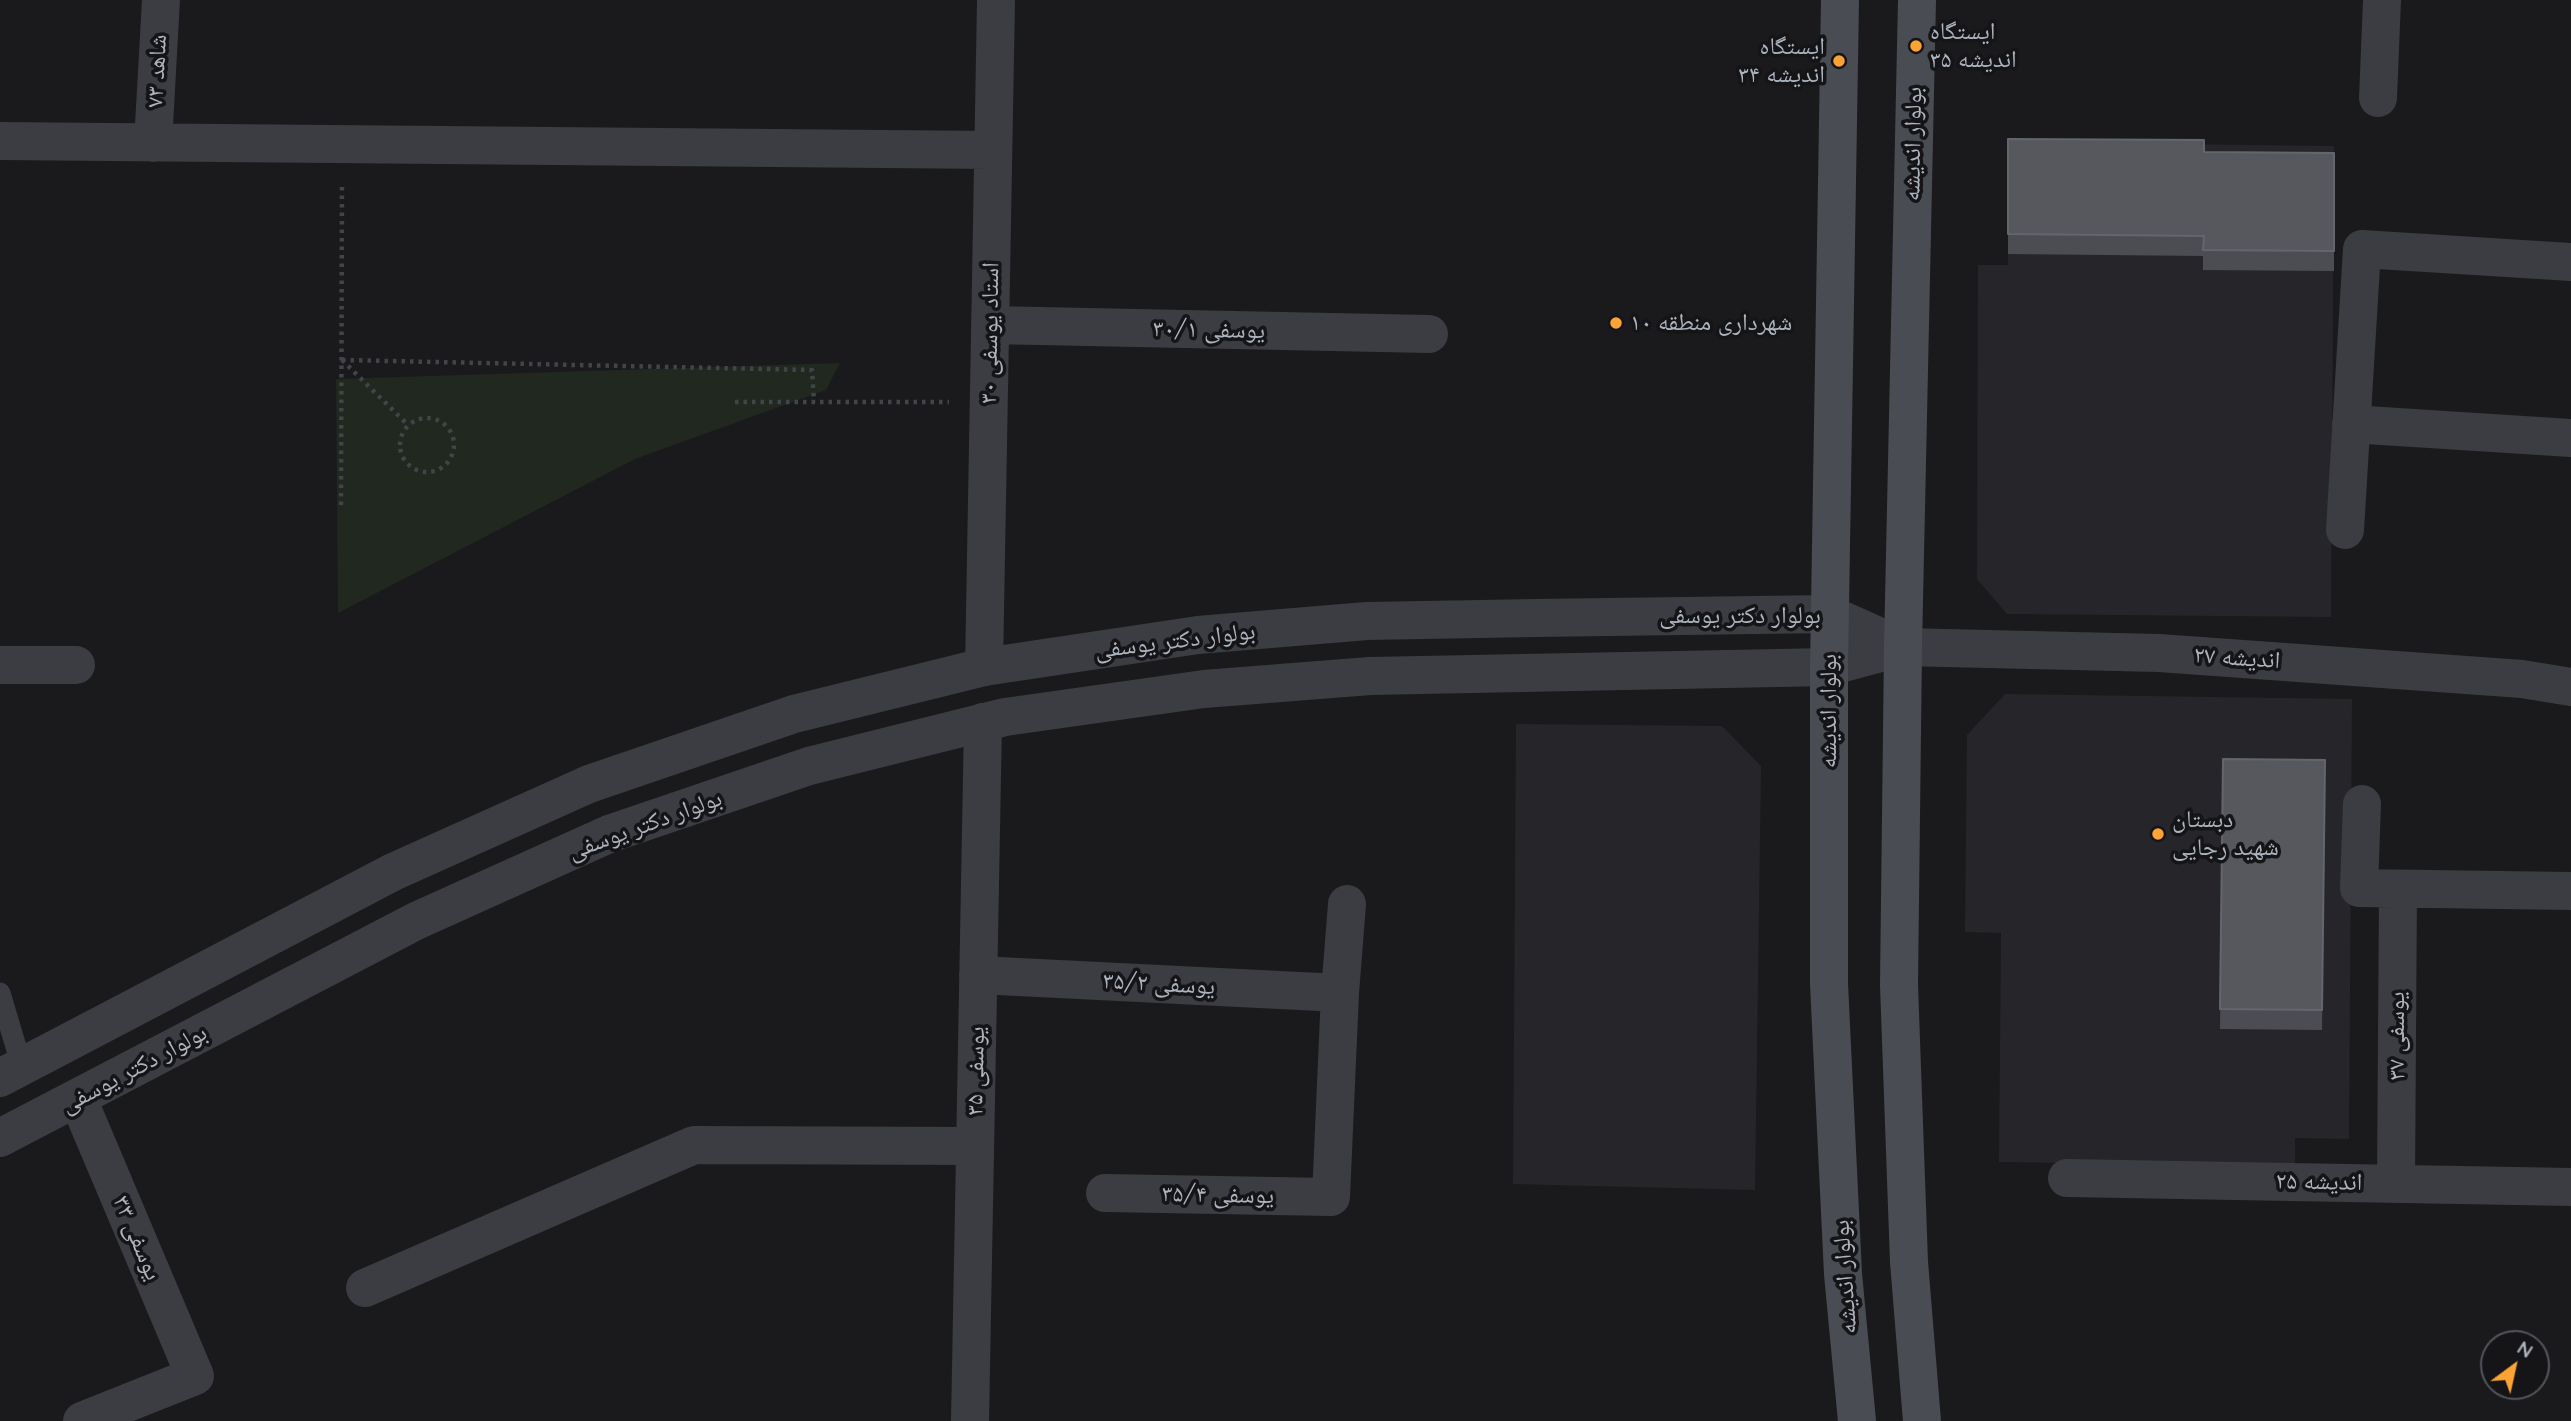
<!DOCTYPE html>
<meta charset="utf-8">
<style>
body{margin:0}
#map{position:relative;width:2571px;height:1421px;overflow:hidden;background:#1a1a1d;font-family:Quicksand,sans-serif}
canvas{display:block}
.north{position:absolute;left:2480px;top:1330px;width:70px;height:70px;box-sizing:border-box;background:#151518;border:2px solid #51545a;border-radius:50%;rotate:33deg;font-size:19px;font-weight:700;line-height:28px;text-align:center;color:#acb3bd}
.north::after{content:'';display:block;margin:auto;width:24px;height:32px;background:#fca333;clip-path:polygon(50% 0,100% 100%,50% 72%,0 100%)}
</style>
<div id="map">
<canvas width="2571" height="1421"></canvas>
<div class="north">N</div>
</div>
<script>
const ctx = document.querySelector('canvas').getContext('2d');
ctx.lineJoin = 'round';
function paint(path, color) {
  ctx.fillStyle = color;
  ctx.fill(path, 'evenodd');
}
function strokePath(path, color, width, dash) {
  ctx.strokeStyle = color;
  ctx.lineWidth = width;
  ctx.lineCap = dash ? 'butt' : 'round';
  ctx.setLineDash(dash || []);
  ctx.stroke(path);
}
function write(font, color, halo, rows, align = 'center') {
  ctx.font = font + ' Quicksand,"Noto Naskh Arabic",sans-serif';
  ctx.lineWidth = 7;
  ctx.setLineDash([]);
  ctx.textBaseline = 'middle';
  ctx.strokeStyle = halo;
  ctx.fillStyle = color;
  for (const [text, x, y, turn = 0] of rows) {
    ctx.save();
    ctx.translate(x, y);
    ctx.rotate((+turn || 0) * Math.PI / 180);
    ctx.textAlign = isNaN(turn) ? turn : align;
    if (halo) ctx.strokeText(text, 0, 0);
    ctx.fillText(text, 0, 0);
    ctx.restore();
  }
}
paint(new Path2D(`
 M2009,142L2334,146L2331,617L2007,614L1977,579L1978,265H2008Z
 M2005,694L2352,699L2349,1139L2295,1138V1166L1999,1162L2001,933L1965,932L1967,735Z
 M1516,724L1722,726L1761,766L1755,1190L1513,1184Z`), '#26262a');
paint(new Path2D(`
 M840,363L826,390L635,459L338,613L336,379Z`), '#202820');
strokePath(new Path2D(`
 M342,360L812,370L814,402
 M342,360L408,425
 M735,402H949
 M400 445a27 27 0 1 1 54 0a27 27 0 1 1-54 0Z
 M341,505L342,184`), '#414449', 4.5, [3.5, 5]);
strokePath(new Path2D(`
 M0,993L22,1067`), '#3b3d42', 21);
strokePath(new Path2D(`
 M2378,98L2382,0
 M0,141L993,150
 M153,143L161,0
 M990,325L1429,334
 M2351,424L2571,438
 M2345,530L2362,249L2571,262
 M0,665H76
 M984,667L996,0
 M2362,804L2359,888L2571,891
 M978,975L1340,993
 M78,1099L195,1376L82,1421
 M2067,1178L2571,1187
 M2396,1184L2398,889
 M1105,1193L1331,1197L1340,993L1347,904
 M365,1288L694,1145L975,1146
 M970,1421L983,722`), '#3b3d42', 38);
strokePath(new Path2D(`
 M0,1078L393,872L589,784L794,714L984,667L1198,635L1367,621L1536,618L1829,614L1903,647
 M0,1138L416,921L609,834L809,766L1005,717L1204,689L1370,676L1829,667L1903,647L2159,653L2522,679L2571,687`), '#3b3d42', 38);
strokePath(new Path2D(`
 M1840,0L1829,667V984L1843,1274L1857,1421
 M1917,0L1903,647L1899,985L1909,1262L1922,1421`), '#494c52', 38);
paint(new Path2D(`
 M2008,139L2204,152L2334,153V271L2203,270V256L2008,254Z
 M2223,759L2325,760L2322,1030L2220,1029Z`), '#4b4d52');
const building = new Path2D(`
 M2008,139L2204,140V152L2334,153V251L2203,250L2204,236L2008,234Z
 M2223,759L2325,760L2322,1010L2220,1009Z`);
paint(building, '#56585e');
strokePath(building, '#63666c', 2);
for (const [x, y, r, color] of [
 [1916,46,7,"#fca333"],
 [1839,61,7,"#fca333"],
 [1616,323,7,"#fca333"],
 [2158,834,7,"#fca333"]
]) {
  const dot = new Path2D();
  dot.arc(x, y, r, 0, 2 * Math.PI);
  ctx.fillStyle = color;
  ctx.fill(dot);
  strokePath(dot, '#151518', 2.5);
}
write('24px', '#acb3bd', '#151518', [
 ["ایستگاه",1930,32],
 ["اندیشه ۳۵",1930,60],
 ["ایستگاه",1825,47,"right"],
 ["اندیشه ۳۴",1825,75,"right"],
 ["شهرداری منطقه ۱۰",1630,323],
 ["دبستان",2172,820],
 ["شهید رجایی",2172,848]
], 'left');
write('24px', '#acb3bd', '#151518', [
 ["شاهد ۷۳",157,71,-87],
 ["بولوار اندیشه",1913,144,-89],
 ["یوسفی ۳۰/۱",1209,330,1],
 ["استاد یوسفی ۳۰",990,333,-89],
 ["بولوار دکتر یوسفی",1740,616],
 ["بولوار دکتر یوسفی",1175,641,-7],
 ["اندیشه ۲۷",2237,658,4],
 ["بولوار اندیشه",1829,711,-90],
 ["بولوار دکتر یوسفی",645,825,-20],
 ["یوسفی ۳۵/۲",1159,984,3],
 ["یوسفی ۳۷",2397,1036,-90],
 ["بولوار دکتر یوسفی",134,1069,-28],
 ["یوسفی ۳۵",976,1071,-89],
 ["اندیشه ۲۵",2319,1182,1],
 ["یوسفی ۳۵/۴",1218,1195,1],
 ["یوسفی ۳۳",137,1238,67],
 ["بولوار اندیشه",1845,1277,-94]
]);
</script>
